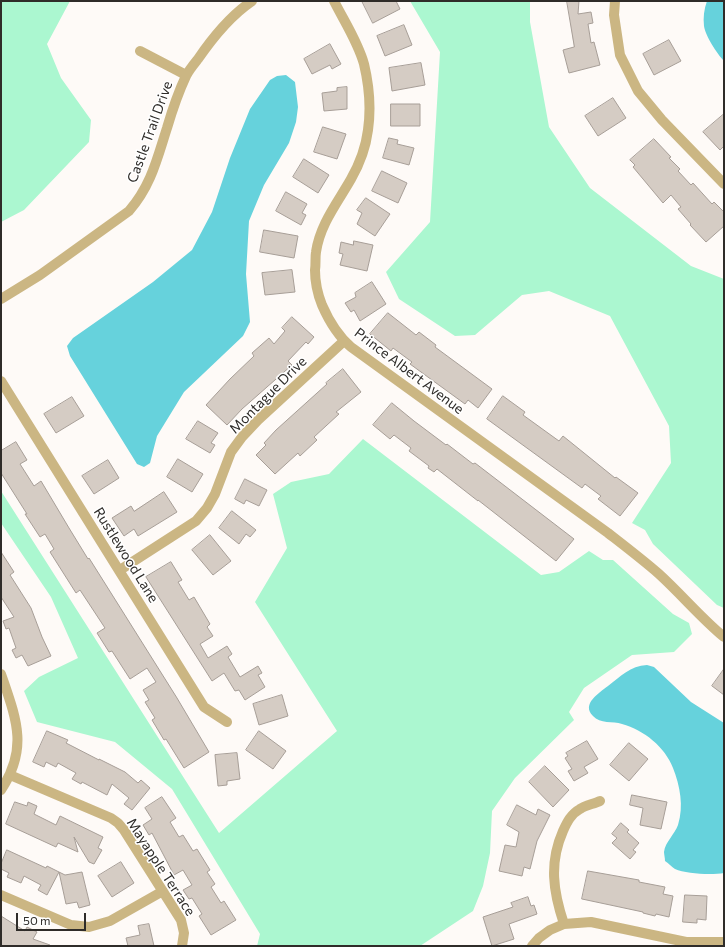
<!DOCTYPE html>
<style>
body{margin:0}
#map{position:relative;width:725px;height:947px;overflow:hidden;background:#fefaf7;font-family:Commissioner,sans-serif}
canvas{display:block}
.frame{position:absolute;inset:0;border:2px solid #2f2c29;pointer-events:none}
.scale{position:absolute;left:16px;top:913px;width:70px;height:18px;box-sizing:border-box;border:2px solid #2f2c29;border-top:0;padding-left:5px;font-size:12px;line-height:14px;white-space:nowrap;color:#2f2c29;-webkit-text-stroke:3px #fff;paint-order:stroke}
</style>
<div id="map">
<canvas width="725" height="947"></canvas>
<div class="frame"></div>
<div class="scale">50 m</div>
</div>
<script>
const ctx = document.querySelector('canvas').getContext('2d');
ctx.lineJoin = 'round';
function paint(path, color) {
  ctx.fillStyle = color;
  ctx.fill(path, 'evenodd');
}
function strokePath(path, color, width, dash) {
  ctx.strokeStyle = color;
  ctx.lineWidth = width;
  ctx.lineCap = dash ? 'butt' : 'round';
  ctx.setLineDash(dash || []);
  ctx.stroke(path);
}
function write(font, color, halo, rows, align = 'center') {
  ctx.font = font + ' Commissioner,sans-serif';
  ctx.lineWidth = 3;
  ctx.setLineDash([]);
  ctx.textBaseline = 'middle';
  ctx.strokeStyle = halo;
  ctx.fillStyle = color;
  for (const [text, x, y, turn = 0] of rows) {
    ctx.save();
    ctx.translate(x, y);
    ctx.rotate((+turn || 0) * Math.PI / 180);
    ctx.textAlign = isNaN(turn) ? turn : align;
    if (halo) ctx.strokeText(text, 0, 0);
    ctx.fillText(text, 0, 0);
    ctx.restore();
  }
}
paint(new Path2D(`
 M1,1H70L47,44L61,78L91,120L89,142L24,210L1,222Z
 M410,1H530V22L549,127L590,188L691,266L724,279V608L717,605L653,544L645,530L632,523L671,463L669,426L610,316L549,291L522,295L475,335L455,336L399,299L386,272L430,222L440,52Z
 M363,439L541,575L559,572L589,551L603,560H613L673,614L689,623L692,634L674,652L632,655L584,688L569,712L574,720L515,778L492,811L490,853L483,886L473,911L420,946H257L260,934L172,789L115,742L37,722L24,691L39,677L78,658L51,597L1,523V491L219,833L337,731L255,602L287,548L273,494L291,482L329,474Z`), '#abf7d0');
paint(new Path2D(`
 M707,1H724V61C717,54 705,35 704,26C703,18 704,9 707,1Z
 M286,75L295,82L298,107L296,122L289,143L264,185L249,221L246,274L250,322L243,336L184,392L157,436L150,463L144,467L137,464L70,356L67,346L73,338L153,282L192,250L212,212L230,158L250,109L270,80L277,76Z
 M647,665L654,667L691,702L724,723V873C712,875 686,874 675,869C672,867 668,863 665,861C665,858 664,854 664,852C665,842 675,834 678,825C684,806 680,786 673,768C665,747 644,730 622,724C613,721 600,724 593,716C581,704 599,693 608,686C621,676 630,666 647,665Z`), '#66d2dc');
const building = new Path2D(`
 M362,1H396L400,9L373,23Z
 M567,1H579L578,14L591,12L593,23L588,24L591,43L594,42L600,65L569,73L563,50L574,47Z
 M404,25L412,45L385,56L377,36Z
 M669,40L681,61L654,75L643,54Z
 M330,44L341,64L332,69L330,65L312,74L304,59Z
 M421,63L425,85L392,91L389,68Z
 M347,87V109L324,111L322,93L337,91V88Z
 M613,98L626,118L598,136L585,116Z
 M391,104H420V126H391Z
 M724,114V146L720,150L703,132Z
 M323,127L346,134L337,159L314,152Z
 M389,138L398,140L397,144L414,148L409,165L383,158Z
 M654,139L671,157L669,158L680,169L678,171L691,185L693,183L712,204L714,202L724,212V226L706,242L690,225L691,224L678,209L681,207L671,195L663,203L633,167L635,165L630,160Z
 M304,159L329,175L318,193L293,177Z
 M382,171L407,183L398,203L372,191Z
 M286,192L307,204L302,213L306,215L301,225L276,211Z
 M366,198L390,214L375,236L357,224L362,213L357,210Z
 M264,230L298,236L294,258L260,252Z
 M354,241L373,245L367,271L340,265L343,254L339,253L341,242L353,245Z
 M292,270L295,292L265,295L262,273Z
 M372,282L386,304L360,321L354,310L351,312L345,303L356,297L355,293Z
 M388,313L416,335L419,332L436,345L435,347L492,389L478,408L468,400L465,404L410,364L412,362L393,348L391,351L370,334Z
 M292,317L314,337L308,344L306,342L288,361L292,365L242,409L227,425L206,405L230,379L254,356L252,353L269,338L274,344L285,331L282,328Z
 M343,369L361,392L336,412L339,414L314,437L317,440L300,456L298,453L275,474L256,455L266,445L264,443L276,430L327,384L326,383Z
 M503,396L525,412L523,415L559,441L563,436L615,478L616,477L638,493L620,516L598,499L601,496L585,484L582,488L487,419Z
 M72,397L84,416L56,433L44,414Z
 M392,403L414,421L446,445L447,444L473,464L475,463L574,539L556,561L478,500V501L437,469L434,472L428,468L429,466L409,451L411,448L394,435L390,439L373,425Z
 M198,421L218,433L211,443L215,445L210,453L186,439Z
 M16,442L27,460L20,464L34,486L41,481L69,528L88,559L89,558L177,698L209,752L184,768L166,739L164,740L152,720L155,718L145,702L149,700L143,690L156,682L147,668L130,679L112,651L109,652L97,633L105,628L80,590L76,593L50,552L54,549L45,534L40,537L25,514H27L1,473V451Z
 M178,459L203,474L192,492L167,477Z
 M108,460L119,478L94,494L82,476Z
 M245,479L267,490L259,506L246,500L244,504L235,499Z
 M164,492L177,512L138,536L134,529L124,536L112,518L131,506L134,511Z
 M232,511L256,530L250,537L246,534L239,544L219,528Z
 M210,535L231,561L213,575L192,550Z
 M1,552L14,572L10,575L31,608L42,637L51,656L28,666L22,655L16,658L12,650L16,648L9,628L6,629L3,621L14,617L1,597Z
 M171,562L182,580L178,582L189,600L194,597L210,624L207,627L213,636L200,644L208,658L227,646L232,654L228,657L240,677L258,666L262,673L258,675L265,687L245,700L239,690L235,691L224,673L212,681L146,577Z
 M724,669V695L712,686Z
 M282,695L288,716L259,725L253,704Z
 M47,731L68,740L66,743L99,760V759L125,772L138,783L141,780L150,788L132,810L124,804L129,798L112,784L107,795L82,782L81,784L72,779L76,773L58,763L56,767L46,762L44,767L33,762Z
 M259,731L286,751L273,769L246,750Z
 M587,741L598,759L584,767L588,773L574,781L568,771L572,769L565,758L568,756L566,753Z
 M629,743L648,759L629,781L610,765Z
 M237,753L240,779L227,781V785L218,786L215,755Z
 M545,766L569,790L553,807L529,782Z
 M632,795L667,802L661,829L640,825L643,808L630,805Z
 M162,797L176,818L170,822L179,837L183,835L193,851L197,849L210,870L207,872L215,884L211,887L221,903L224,901L236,920L211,935L199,916L202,914L192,898L189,899L183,890L192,885L183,870L174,875L152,833L149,835L143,825L152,819L145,808Z
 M15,802L27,806L28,802L37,806L34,814L56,825L60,816L103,837L98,848L102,850L94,864L89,862L74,837L78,852L58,843L56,847L6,824Z
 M517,805L536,815L538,809L550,815L537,841L530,869L524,867L522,876L499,871L505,845L516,847L519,832L507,825Z
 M621,823L629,830L627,832L639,843L633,850L636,852L630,859L612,843L617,838L612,834Z
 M7,850L46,868L47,866L65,875L82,872L90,905L79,908L77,902L66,904L59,872L47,895L38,890L41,885L24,876L21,883L7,877L9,873L1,869V864Z
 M121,862L134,883L112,897L98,876Z
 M588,871L639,880V882L665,887L663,894L673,896L669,917L656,914L655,916L643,913V912L582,899Z
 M685,895L707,896L706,920L697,919V923L683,922Z
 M528,897L531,906L534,905L537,914L509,924L514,939L492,946L483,917L513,907L511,903Z
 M1,916L25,931L27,927L37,932L33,939L50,945V946H1Z
 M149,924L154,946H128L126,938L140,935L138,926Z`);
paint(building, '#d5ccc4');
strokePath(building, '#a79e97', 1);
strokePath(new Path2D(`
 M334,1C344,21 358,42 364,64C369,85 371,109 368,130C366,146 359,165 351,179C338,202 320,224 316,252C315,258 316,264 315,270C315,282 318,295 322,305C329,321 338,336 351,347L608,533C626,547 643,560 659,574C682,595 701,618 724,637
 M615,1L614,15L620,55L638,91L662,120L724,184
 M140,51L186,75
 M1,299L40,275L129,211C151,186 157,159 167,128C172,111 178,93 186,76C189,70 194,64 198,59C213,37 230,16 252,1
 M1,381L204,707L227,722
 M120,570L196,521L207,508L215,494L231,452L242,437L258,420L344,341
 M1,674C16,718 29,748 1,790
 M10,775L111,818L118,823L124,830L181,920L184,933L182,946
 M1,895L71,925L89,927L110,921L163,891
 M564,924C553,891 549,863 563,831C567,822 571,814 580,809C585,805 594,804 600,801
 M532,946L539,938L550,930L564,924L591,922L686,942H724`), '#cbb683', 10);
write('14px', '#2f2c29', '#fff', [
 ["Castle Trail Drive",150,132,-70],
 ["Prince Albert Avenue",409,371,37],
 ["Montague Drive",268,395,-45],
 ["Rustlewood Lane",126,555,58],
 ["Mayapple Terrace",161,867,57]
]);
</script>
